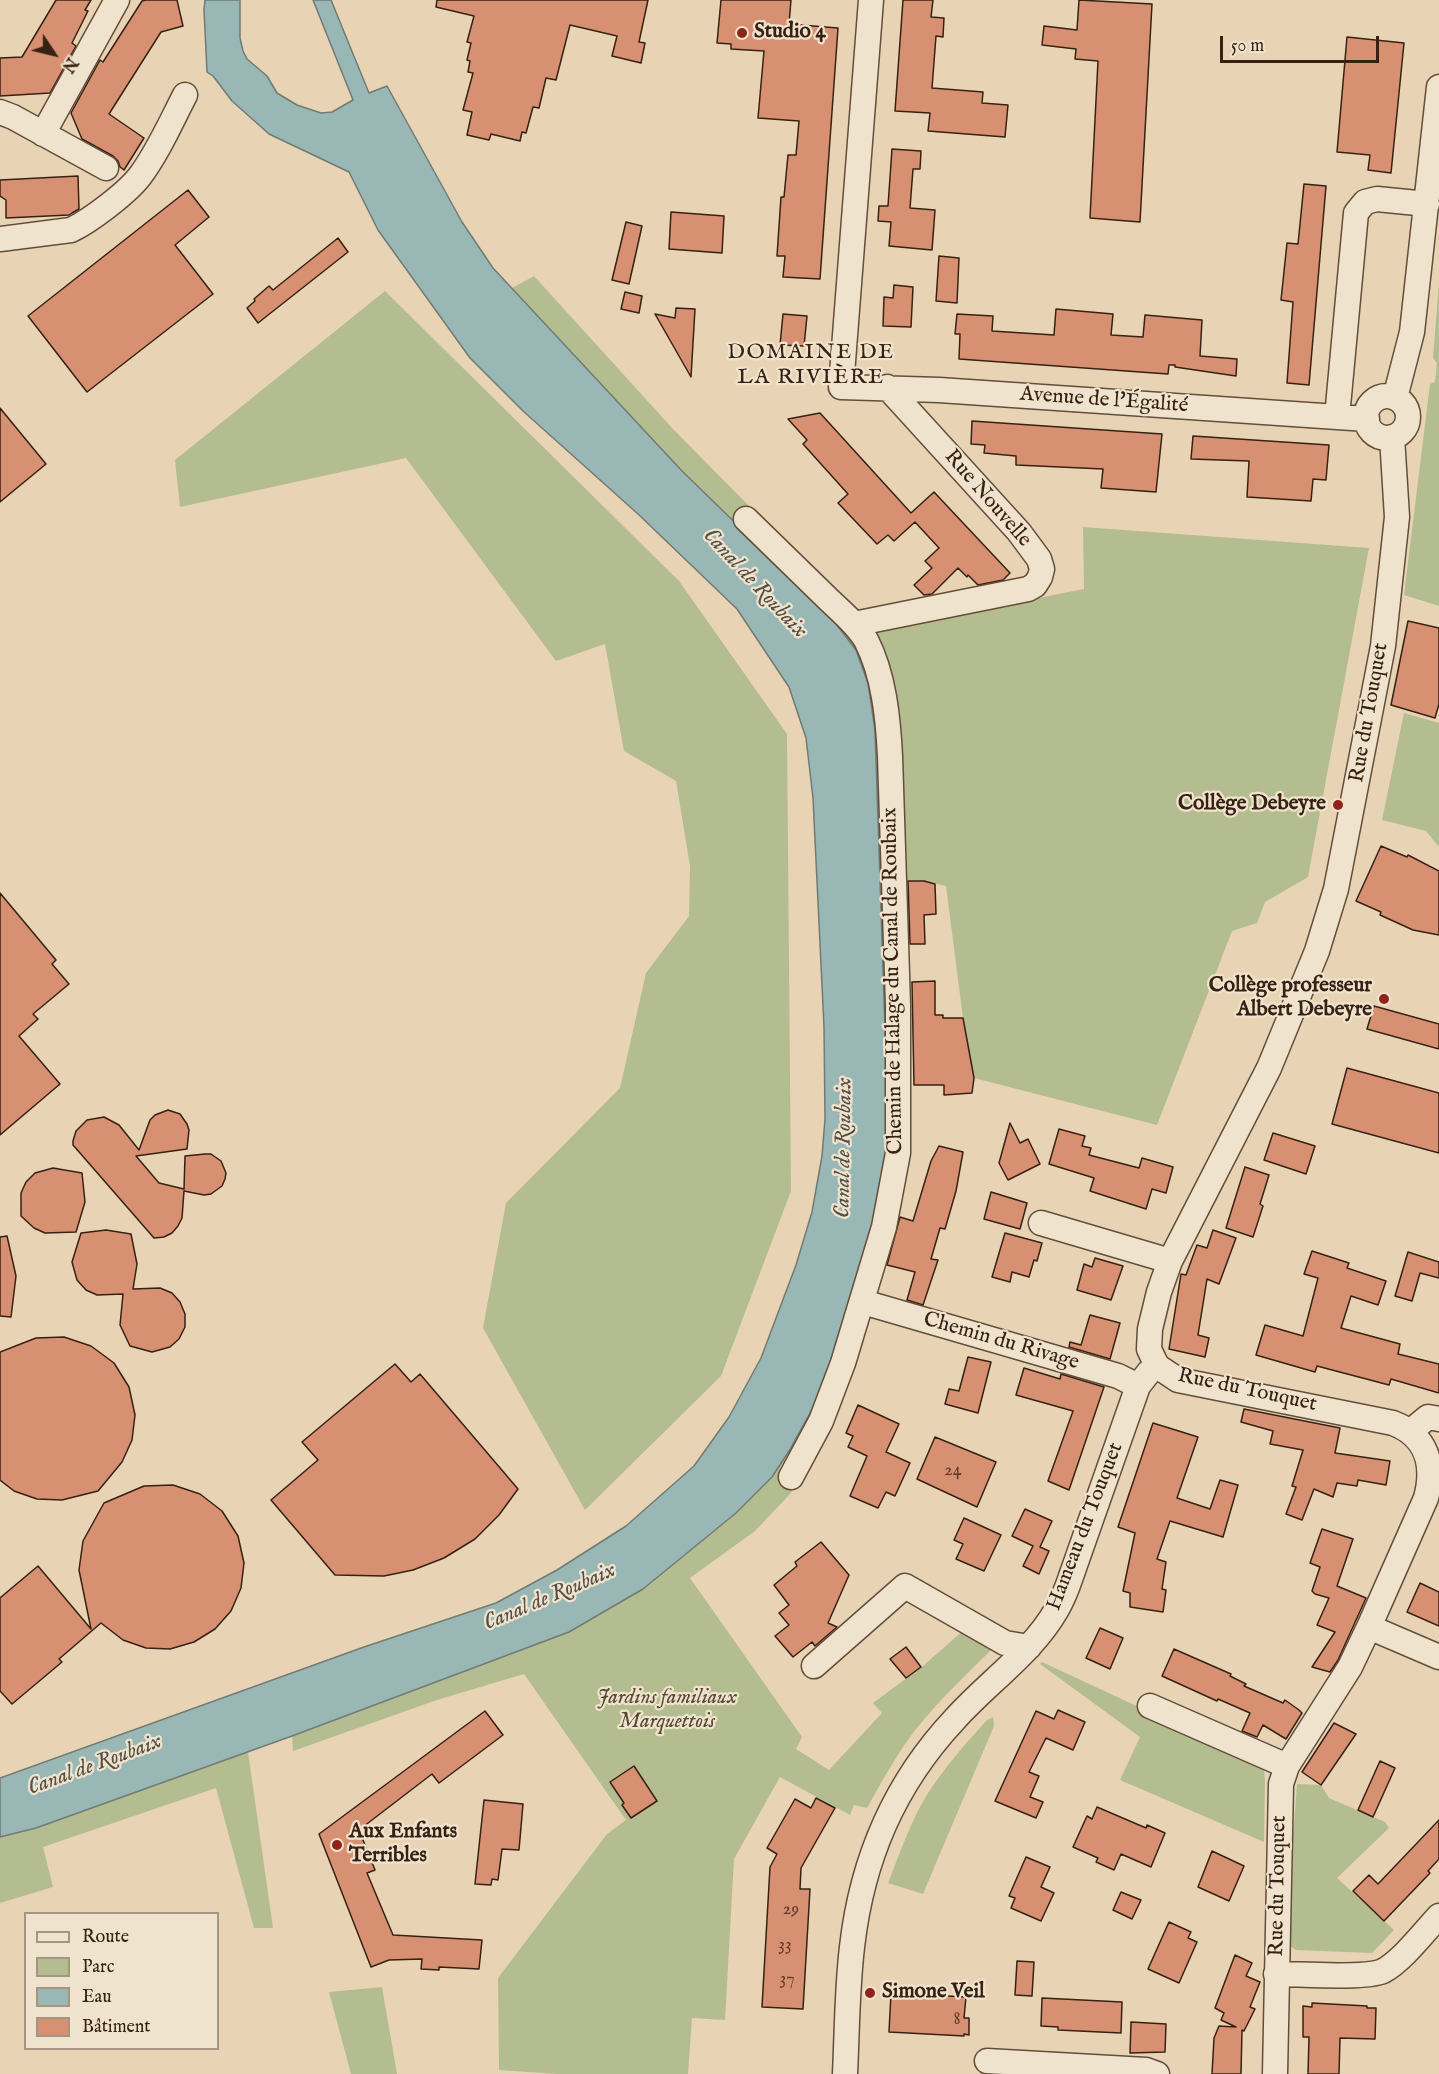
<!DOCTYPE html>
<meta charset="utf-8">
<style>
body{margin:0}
#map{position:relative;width:1439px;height:2074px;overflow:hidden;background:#e8d4b4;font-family:"IM FELL English",serif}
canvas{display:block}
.legend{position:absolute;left:24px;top:1912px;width:195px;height:138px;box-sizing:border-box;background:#f0e3ce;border:2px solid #a69583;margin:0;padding:8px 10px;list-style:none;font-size:18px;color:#362112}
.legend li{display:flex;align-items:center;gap:12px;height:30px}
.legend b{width:30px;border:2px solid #a69583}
.north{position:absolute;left:24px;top:24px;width:60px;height:60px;-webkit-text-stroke:4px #f0e3ce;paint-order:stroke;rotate:125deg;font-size:16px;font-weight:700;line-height:24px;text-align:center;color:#362112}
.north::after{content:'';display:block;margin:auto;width:21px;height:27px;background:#362112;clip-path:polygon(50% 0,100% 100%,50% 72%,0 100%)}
.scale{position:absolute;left:1220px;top:36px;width:159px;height:27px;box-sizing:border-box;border:3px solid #362112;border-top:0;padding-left:8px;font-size:18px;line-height:21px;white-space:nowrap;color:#362112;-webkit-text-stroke:4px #f0e3ce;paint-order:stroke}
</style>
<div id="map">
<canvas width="1439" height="2074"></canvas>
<ul class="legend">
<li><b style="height:8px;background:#f0e3ce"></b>Route</li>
<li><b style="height:16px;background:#b4bd8f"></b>Parc</li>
<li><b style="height:16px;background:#99b7b5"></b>Eau</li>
<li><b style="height:16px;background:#d89073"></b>Bâtiment</li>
</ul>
<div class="north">N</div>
<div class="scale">50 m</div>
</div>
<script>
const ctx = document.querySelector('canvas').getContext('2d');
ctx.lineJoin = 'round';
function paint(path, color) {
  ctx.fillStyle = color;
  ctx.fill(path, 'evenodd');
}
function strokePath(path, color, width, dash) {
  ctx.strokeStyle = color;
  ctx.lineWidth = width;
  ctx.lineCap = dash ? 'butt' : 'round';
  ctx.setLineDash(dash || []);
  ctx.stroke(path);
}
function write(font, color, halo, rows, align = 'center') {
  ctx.font = font + ' "IM FELL English",serif';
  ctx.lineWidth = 4.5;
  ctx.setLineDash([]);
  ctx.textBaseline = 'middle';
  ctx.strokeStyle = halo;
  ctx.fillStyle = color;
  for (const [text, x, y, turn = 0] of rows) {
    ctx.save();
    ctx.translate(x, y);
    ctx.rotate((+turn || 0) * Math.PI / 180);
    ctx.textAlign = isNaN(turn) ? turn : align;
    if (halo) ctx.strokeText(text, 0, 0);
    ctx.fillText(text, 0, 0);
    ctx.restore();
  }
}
paint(new Path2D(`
 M534,276L673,429L849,607L871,631L1084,589L1083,527L1369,548L1308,877L1265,902L1257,923L1232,931L1157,1125L974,1078L963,1018L946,886L924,881H906V1057L901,1172L872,1289L841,1392L815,1449L790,1494L755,1531L690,1578L802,1737L796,1749L829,1770L882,1713L873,1703L923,1666L966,1628L996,1645C969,1672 940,1699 916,1729C897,1754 882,1781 867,1808L854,1805L850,1815L780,1777L734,1859L725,2020L692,2018L688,2074H557L499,2070L498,1978L607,1834L626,1820L524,1674L437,1700L293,1751L292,1736L569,1632L643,1589L736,1513L772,1477L789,1451L819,1397L854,1297L885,1179L888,1118L875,730L868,683L856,650L827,612L682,471L512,288Z
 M1439,282V606L1404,595L1430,384L1435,382L1437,363L1433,358Z
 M385,291L679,581L787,734L791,1191L721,1376L585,1510L483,1328L506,1203L620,1088L646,973L689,916L690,866L676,781L624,751L605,644L556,661L406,458L180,507L175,460Z
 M1404,713L1439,723V847L1426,831L1382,820Z
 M1042,1662L1257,1762L1264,1770L1265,1782L1264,1842L1120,1780L1140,1737L1040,1664Z
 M993,1717L994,1726L923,1894L888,1883C900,1853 911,1820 928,1793C946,1766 966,1743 987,1720Z
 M248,1752L273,1928H254L216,1788L43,1847L53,1887L0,1903V1837L36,1828Z
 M1297,1784L1321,1785L1329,1798L1385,1822L1389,1828L1337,1878L1394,1930L1372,1953L1296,1950L1290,1946L1293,1839Z
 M382,1987L397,2074H351L329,1992Z`), '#b4bd8f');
const water = new Path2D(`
 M205,0H240V38L243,51L247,59L267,76L277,93L297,105L321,113L332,112L353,100L313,0H331L369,93L387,86L462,222L493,268L682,471L827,612L856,650L868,683L875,730L888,1118L885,1179L854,1297L819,1397L789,1451L772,1477L736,1513L643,1589L569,1632L292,1736L36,1828L0,1837V1778L364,1647L496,1603L557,1570L626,1526L694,1466L729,1417L761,1358L796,1265L812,1212L822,1156L825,1119L824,1027L813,798L806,738L789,687L737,609L638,514L523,411L470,358L378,230L349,172L269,134L232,101L213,76L207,72L204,10Z`);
paint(water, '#99b7b5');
strokePath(water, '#717b74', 1.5);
const building = new Path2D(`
 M56,0H91L85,10L88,11L72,43L76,46L50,93L0,96V58L22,57Z
 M146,0H177L183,26L161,32L109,114L144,138L124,170L120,167L118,161L113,156L82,139L71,113L100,60L103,62L142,1Z
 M437,0H648L639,42L645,43L641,63L612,56L617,36L570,25L556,80L546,78L539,108L533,107L526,133L522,132L520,141L491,134L489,140L467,135L472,112L463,110L473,73L468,72L470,61L467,60L471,43L467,42L474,16L436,7Z
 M721,0H791L789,24L838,28L820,279L783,277L785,256H777L781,197H784L788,155H796L799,121L758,118L764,51L731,49V44L717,43Z
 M903,0H933L931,17L944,18L943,37L936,36L932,88L983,92L982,103L1008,105L1005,137L928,131L930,113L895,111Z
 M1079,0L1152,4L1140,222L1090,218L1098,61L1075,59L1076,49L1042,45L1044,26L1077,30Z
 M1347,37L1404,43L1391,173L1368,170L1370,155L1337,152Z
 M892,149L921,151L920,169H913L910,208L935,210L932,250L889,246L891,222L878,221L879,206H888Z
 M78,176L79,209L72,213L69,215L6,218V200L0,196V180Z
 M1304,184L1326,186L1309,385L1287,383L1293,302L1281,300L1287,243L1298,244Z
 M188,190L209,217L175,245L213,294L87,392L28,316Z
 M671,212L724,216L722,253L669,249Z
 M626,222L642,226L629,284L612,280Z
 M338,238L348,252L258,323L247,308L255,301L254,299L269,286L273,290Z
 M939,256L959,258L957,303L936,301Z
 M894,285L913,287L911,327L883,326L884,297L893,298Z
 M625,292L642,296L639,313L621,309Z
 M676,308L695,309L691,377L655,314L675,318Z
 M1056,309L1113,314L1111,335L1143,337L1145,315L1202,320L1200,356L1237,359L1236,376L1175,367V365H1169L1168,374L959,359L960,334H955L957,314L993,316L992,331L1054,335Z
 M783,314L807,316L804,346L780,345Z
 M0,408L46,464L0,502Z
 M820,413L911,513L934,492L1010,573L1003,580L978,585L968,575L967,577L958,568L932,594L924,595L914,585L932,568L925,561L939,548L915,522L894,541L888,535L877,544L838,503L848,494L803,444L807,440L788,419Z
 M972,421L1162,434L1156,492L1101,488L1103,469L1016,465V456L984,453L985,445L971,444Z
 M1193,436L1329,445L1326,480L1313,479L1311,501L1247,497L1249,461L1191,459Z
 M1408,621L1439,628V704L1435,718L1391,705Z
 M1381,846L1407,857L1408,855L1439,871V935L1413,930L1380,915L1381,912L1356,901Z
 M908,881H924L935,884L936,914L924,915L925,944H910Z
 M0,893L56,960L52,964L69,984L33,1014L38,1019L19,1036L60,1084L0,1135Z
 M935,981V1015H943V1018H963L974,1078L972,1093L944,1095V1085H914L912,982Z
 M1374,1006L1439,1024V1049L1367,1029Z
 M1347,1068L1439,1093V1153L1332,1124Z
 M168,1110L180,1114L187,1124L189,1130L187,1149L136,1156L159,1183L184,1189L185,1156L205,1154H211L221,1161L226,1173L225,1179L222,1186L211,1194L204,1195L184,1191L182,1218L178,1226L172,1233L164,1237L154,1238L73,1145V1141L76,1131L87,1120L104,1117L119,1125L139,1150L150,1120L155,1115Z
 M1010,1123L1020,1143L1028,1139L1040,1164L1008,1180L999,1163Z
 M1059,1129L1085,1136L1082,1146L1091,1148L1089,1155L1139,1168L1142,1158L1173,1167L1166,1193L1152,1189L1146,1209L1090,1191L1094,1178L1049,1164Z
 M1273,1133L1315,1146L1306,1174L1264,1160Z
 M939,1146L963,1152L956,1191L945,1229L940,1228L931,1259L938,1260L923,1305L907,1300L915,1272L887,1265L900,1217L913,1221L931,1161Z
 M1245,1167L1269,1175L1260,1204L1263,1206L1253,1237L1226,1228Z
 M53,1168L82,1173L85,1202L76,1232L45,1233L34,1228L21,1216V1193L26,1182L35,1173Z
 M991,1192L1027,1203L1020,1229L984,1219Z
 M106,1230L131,1234L137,1264L133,1289L160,1288L172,1293L180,1302L185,1314V1327L179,1339L170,1347L152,1352L130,1346L120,1325L123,1294L97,1295L86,1290L77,1280L72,1262L81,1233Z
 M1213,1230L1236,1238L1219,1284L1207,1279L1198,1335L1209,1338L1205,1357L1169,1349L1181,1274L1186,1275L1197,1245L1207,1248Z
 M1005,1233L1042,1243L1037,1261L1034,1260L1029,1277L1012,1272L1010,1282L992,1277Z
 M7,1236L16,1276L11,1317L0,1316V1237Z
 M1312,1251L1349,1263L1347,1268L1386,1281L1378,1305L1351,1296L1341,1328L1400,1344L1398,1354L1439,1364V1393L1391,1379L1389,1385L1317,1366L1315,1372L1256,1355L1265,1325L1303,1336L1318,1278L1304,1274Z
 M1408,1252L1439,1262V1278L1420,1273L1412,1301L1395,1296Z
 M1095,1258L1123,1266L1111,1300L1077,1290L1084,1264L1092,1267Z
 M1090,1315L1120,1323L1110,1359L1069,1347L1070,1342L1081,1345Z
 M64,1337L91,1346L114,1363L129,1387L135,1415L132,1440L122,1462L98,1491L62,1500L37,1499L14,1491L0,1480V1352L36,1338Z
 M968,1357L991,1362L978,1413L945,1404L949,1389L959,1391Z
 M395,1364L411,1382L420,1374L518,1489L499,1515L475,1539L444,1558L413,1570L384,1576L335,1575L271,1500L318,1460L302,1442Z
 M1024,1368L1060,1379L1061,1374L1104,1387L1069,1490L1048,1481L1073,1411L1016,1395Z
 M858,1405L899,1424L886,1452L910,1463L895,1496L886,1492L878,1508L850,1496L867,1456L848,1447L853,1436L846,1433Z
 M1244,1409L1340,1428L1335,1453L1390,1461L1386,1485L1358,1480L1357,1486L1337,1483L1333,1497L1314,1489L1302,1520L1286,1514L1296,1487L1292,1486L1303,1450L1270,1444L1273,1431L1241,1422Z
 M1153,1423L1198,1437L1177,1498L1210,1509L1220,1480L1238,1485L1223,1537L1170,1521L1157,1559L1166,1562L1162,1589L1166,1590L1163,1612L1130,1607V1593L1123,1591L1135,1533L1118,1527Z
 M935,1437L996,1462L977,1507L917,1479Z
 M173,1485L200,1494L222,1511L238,1536L244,1563L241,1588L231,1611L215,1629L194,1642L170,1649L146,1648L123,1640L101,1623L59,1659L62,1662L12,1704L0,1691V1598L38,1566L91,1629L79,1570L83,1541L104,1503L144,1486Z
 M1025,1509L1052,1521L1040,1547L1049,1551L1039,1574L1023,1566L1033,1546L1012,1536Z
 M964,1518L1001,1535L984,1571L956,1559L963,1544L954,1540Z
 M1322,1529L1353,1539L1337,1586L1366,1598L1338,1660L1330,1672L1312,1667L1335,1632L1317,1625L1329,1598L1315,1594L1312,1591L1320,1567L1310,1563Z
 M821,1542L849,1575L828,1623L837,1627L815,1646L812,1642L793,1657L775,1636L789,1625L779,1613L789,1605L774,1585L797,1566L795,1562Z
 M1420,1583L1439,1592V1626L1407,1612Z
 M1100,1628L1123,1638L1110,1669L1086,1658Z
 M906,1647L921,1667L906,1678L890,1659Z
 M1174,1649L1231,1674L1230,1676L1246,1684L1244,1686L1283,1703L1285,1700L1299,1710L1302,1713L1286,1739L1263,1725L1257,1737L1242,1731L1250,1713L1218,1699L1217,1701L1162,1676Z
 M1058,1710L1085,1722L1073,1750L1046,1738L1029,1772L1039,1776L1030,1797L1043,1802L1036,1818L995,1801L1036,1711L1054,1719Z
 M485,1711L503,1735L439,1783L432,1774L359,1830L375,1870L367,1873L393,1935L482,1940L479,1969L439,1967V1970L421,1969L422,1959L389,1960L371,1967L319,1834Z
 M1334,1723L1356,1734L1321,1785L1302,1772Z
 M1380,1761L1395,1768L1373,1817L1358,1810Z
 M634,1766L657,1801L631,1818L622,1805L624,1803L610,1782Z
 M816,1798L835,1808L801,1868L800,1889H810L803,2009L762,2007L770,1867L777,1854L767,1848L795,1799L811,1808Z
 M484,1800L523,1804L519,1850L502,1849L498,1880L492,1879L491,1885L475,1884Z
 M1097,1807L1146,1828L1147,1825L1165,1833L1151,1867L1121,1854L1114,1870L1096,1862L1098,1858L1073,1847L1087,1816L1092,1819Z
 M1439,1820V1859L1428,1871L1430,1873L1384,1921L1353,1891L1369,1875L1378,1884Z
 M1212,1851L1244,1866L1229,1901L1198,1887Z
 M1026,1857L1050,1867L1041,1887L1054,1893L1041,1921L1011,1908L1015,1898L1009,1896Z
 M1121,1892L1141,1900L1132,1919L1113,1910Z
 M1169,1922L1191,1932L1188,1938L1197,1942L1179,1983L1148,1969Z
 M1235,1955L1252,1963L1246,1976L1260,1982L1250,2007L1255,2009L1244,2031L1242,2030L1241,2074H1212L1214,2038L1219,2026L1236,2027L1221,2020L1224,2013L1215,2008Z
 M1017,1961L1034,1962L1032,1996L1015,1995Z
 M891,1993L966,1997L964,2018H969V2035L964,2034V2036L889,2032Z
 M1042,1998L1122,2002L1121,2033L1058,2030V2027L1041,2026Z
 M1312,2003L1367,2006V2008H1376L1375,2039L1340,2038L1339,2074H1308L1309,2037H1303V2006L1312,2007Z
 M1131,2022L1166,2024L1165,2052L1130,2053Z`);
paint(building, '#d89073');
strokePath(building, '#362112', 1.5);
const street = new Path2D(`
 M871,0L841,387L939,390L1367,419
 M0,112L13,117L106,168
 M43,134L117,0
 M0,239L71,230C90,221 127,193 140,176C158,152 171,122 185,95
 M1366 417a21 21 0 1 1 42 0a21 21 0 1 1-42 0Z
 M1395,398L1412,332L1439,87
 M1337,417L1356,213L1365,202L1377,199L1427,204
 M746,519C773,545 799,571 825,596C839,610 856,623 866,640C884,675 888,718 890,756L898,1005V1153L884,1227L843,1363L821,1421L791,1477
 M854,624L1028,589L1035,585L1040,577L1042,569L1039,559L1019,532L887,387
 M1041,1223L1170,1261
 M863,1302L1118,1376L1138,1386
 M1411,1431L1428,1417L1439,1419
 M1369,1627L1439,1657
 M814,1666L905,1586L1005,1643L1029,1647
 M1150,1706L1287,1766
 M1276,1974C1300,1974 1365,1979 1383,1971C1402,1961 1424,1932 1439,1916
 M987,2061L1146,2070L1157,2074
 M845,2074C847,2032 847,1989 852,1947C862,1859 894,1784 955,1719C988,1682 1032,1653 1057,1609C1061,1602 1065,1593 1068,1585L1138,1386L1149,1372L1157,1366
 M1275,2074L1281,1784L1287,1766L1350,1667L1369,1627L1426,1498C1435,1464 1427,1436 1393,1423L1178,1380L1157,1366L1149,1349L1150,1329L1159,1292L1170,1261L1269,1068L1317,951L1336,889L1383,646L1397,517L1392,437`);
strokePath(street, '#624e3a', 27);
strokePath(street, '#f0e3ce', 24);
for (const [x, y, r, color] of [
 [742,33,6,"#8f2418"],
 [1338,805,6,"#8f2418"],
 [1384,999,6,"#8f2418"],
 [337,1845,6,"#8f2418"],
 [870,1993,6,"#8f2418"]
]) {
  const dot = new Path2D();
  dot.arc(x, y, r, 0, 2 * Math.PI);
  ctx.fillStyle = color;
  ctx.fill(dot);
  strokePath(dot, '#f0e3ce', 2);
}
write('18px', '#5e3d2a', null, [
 ["24",953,1471],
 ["29",791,1910],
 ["33",785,1946],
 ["37",787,1980],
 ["8",957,2020]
]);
write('bold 21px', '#362112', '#f0e3ce', [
 ["Studio 4",754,33],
 ["Collège Debeyre",1326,805,"right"],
 ["Collège professeur",1372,987,"right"],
 ["Albert Debeyre",1372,1011,"right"],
 ["Aux Enfants",349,1833],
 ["Terribles",349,1857],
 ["Simone Veil",882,1993]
], 'left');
write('21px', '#362112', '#f0e3ce', [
 ["Avenue de l'Égalité",1104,401,4],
 ["Rue Nouvelle",987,499,49],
 ["Rue du Touquet",1370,713,-80],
 ["Chemin de Halage du Canal de Roubaix",894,981,-91],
 ["Chemin du Rivage",1001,1342,16],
 ["Rue du Touquet",1247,1391,12],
 ["Hameau du Touquet",1086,1527,-69],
 ["Rue du Touquet",1279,1886,-89]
]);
write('italic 21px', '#564831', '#f0e3ce', [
 ["Jardins familiaux",667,1699],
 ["Marquettois",667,1723]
]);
ctx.letterSpacing = '1.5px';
write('22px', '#362112', '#f0e3ce', [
 ["DOMAINE DE",811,353],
 ["LA RIVIÈRE",811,378]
]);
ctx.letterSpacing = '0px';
write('italic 22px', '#544e43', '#f0e3ce', [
 ["Canal de Roubaix",754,584,47],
 ["Canal de Roubaix",845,1148,-89],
 ["Canal de Roubaix",550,1598,-23],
 ["Canal de Roubaix",95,1766,-20]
]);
</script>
